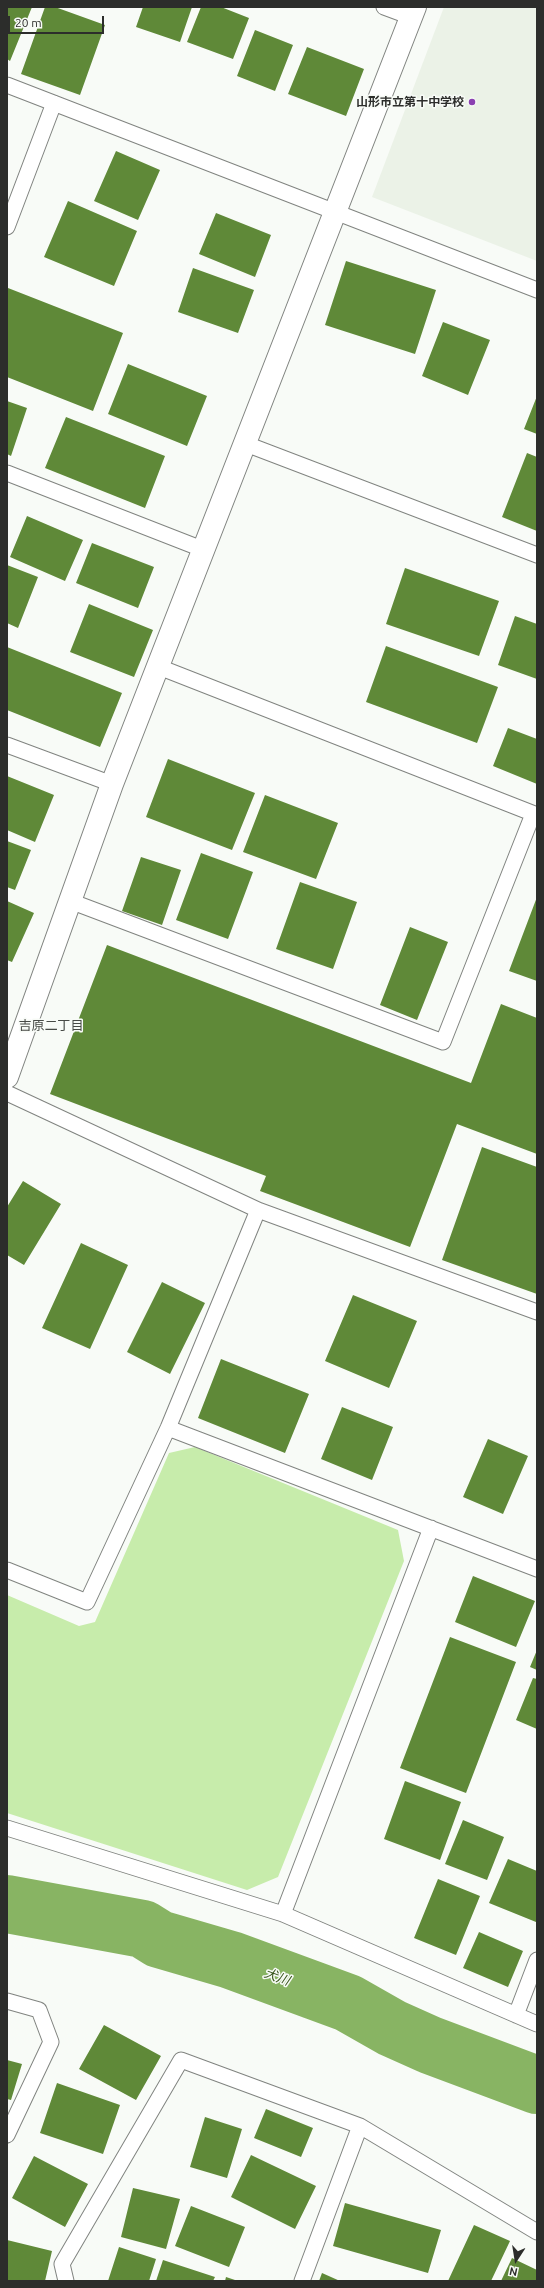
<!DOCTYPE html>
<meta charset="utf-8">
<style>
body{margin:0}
#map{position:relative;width:544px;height:2288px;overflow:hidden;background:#f8fbf7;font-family:Ubuntu,sans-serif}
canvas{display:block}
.frame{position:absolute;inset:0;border:8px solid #2c2d2b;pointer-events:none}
.north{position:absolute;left:496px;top:2240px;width:40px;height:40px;-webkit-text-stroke:3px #f8fbf7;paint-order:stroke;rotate:192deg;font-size:11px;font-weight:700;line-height:16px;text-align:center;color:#2c2d2b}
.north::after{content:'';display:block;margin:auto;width:14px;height:18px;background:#2c2d2b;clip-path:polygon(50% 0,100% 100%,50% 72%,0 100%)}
.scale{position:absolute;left:8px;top:16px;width:96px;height:18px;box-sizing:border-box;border:2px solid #2c2d2b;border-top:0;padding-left:5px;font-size:12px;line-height:14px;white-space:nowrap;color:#2c2d2b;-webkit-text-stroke:3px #f8fbf7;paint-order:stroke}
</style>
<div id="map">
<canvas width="544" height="2288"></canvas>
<div class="frame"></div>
<div class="north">N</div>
<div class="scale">20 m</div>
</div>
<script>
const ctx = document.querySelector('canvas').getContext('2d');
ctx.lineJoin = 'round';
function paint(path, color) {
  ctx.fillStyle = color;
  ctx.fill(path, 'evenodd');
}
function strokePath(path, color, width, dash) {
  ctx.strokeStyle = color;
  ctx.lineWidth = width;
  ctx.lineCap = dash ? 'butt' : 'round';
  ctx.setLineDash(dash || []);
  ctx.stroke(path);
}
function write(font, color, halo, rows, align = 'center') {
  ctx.font = font + ' Ubuntu,"Noto Sans JP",sans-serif';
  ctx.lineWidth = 3;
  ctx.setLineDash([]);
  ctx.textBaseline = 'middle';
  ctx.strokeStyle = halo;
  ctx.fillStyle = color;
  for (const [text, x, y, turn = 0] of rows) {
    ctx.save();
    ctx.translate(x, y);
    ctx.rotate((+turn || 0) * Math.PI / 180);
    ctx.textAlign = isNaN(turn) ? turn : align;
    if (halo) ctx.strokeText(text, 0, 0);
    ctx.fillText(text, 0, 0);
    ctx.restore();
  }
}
paint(new Path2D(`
 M444,7H537V261L372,197Z`), '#ebf2e7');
paint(new Path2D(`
 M195,1447L398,1530L404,1561L278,1877L247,1890L7,1813V1595L79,1626L95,1622L169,1453Z`), '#c7ecab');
strokePath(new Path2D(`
 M7,1904L143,1929L159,1939L231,1960L348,2003L392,2028L430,2045L537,2085`), '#88b463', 58);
paint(new Path2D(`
 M7,7H32L10,61L7,59Z
 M45,7H55L105,25L80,95L21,74Z
 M143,7H192L180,42L136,27Z
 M201,7H221L249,18L233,59L187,42Z
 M255,30L293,45L275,91L237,76Z
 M307,47L364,69L346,116L288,94Z
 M116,151L160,170L138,220L94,201Z
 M68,201L137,231L114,286L44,257Z
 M216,213L271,235L255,277L199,254Z
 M346,261L436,290L415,354L325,325Z
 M193,268L254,290L238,333L178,312Z
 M8,288L123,333L93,411L7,377Z
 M443,322L490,340L468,395L422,376Z
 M128,364L207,396L187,446L108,414Z
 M537,396V434L524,429Z
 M7,401L27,408L11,456L7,454Z
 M66,417L165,456L145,508L45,468Z
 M527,453L537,457V531L502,517Z
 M27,516L83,540L65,581L10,557Z
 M92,543L154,567L138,608L76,583Z
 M7,565L38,577L18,628L7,623Z
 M405,568L499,601L479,656L386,624Z
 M89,604L153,630L134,677L70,652Z
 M515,616L537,624V679L498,665Z
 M386,646L498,687L477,743L366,702Z
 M7,647L122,693L100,747L7,710Z
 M508,728L537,739V784L493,766Z
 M168,759L255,793L232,850L146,817Z
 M7,776L54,795L35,842L7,830Z
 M265,795L338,823L316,879L243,852Z
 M7,841L31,850L15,890L7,887Z
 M201,853L253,872L228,939L176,920Z
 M141,857L181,870L162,925L122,911Z
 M300,882L357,902L333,969L276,949Z
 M537,897V981L509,971Z
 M7,901L34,913L12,962L7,960Z
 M410,927L448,942L417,1020L380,1005Z
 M107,945L471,1083L501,1004L537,1018V1154L457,1124L410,1247L260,1191L266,1176L50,1094Z
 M482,1147L537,1167V1294L442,1260Z
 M23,1181L61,1204L24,1265L7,1255V1207Z
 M81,1243L128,1265L90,1349L42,1328Z
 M162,1282L205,1303L170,1374L127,1352Z
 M353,1295L417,1321L389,1388L325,1361Z
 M221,1359L309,1394L285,1453L198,1418Z
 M342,1407L393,1427L372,1480L321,1459Z
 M488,1439L528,1456L503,1514L463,1497Z
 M473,1576L535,1601L516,1647L455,1622Z
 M450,1637L516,1662L466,1793L400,1768Z
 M537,1650V1670L530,1667Z
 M533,1678L537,1679V1729L516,1720Z
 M405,1781L461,1802L440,1860L384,1839Z
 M463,1820L504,1837L487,1880L445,1864Z
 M508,1859L537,1871L536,1922L489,1903Z
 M438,1879L480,1896L456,1955L414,1938Z
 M479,1932L523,1951L508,1987L463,1968Z
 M104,2025L161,2056L136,2100L79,2069Z
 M7,2060L22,2064L11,2100L7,2099Z
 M57,2083L120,2105L103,2154L40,2133Z
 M266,2109L313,2128L301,2157L254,2138Z
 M205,2117L242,2129L227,2178L190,2167Z
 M251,2155L316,2186L295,2229L231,2197Z
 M34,2156L88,2184L65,2227L12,2198Z
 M133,2188L180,2199L166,2249L121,2237Z
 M345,2203L441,2230L428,2273L333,2246Z
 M191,2206L245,2227L229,2267L175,2246Z
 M474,2225L510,2241L491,2281H448Z
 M7,2240L52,2251L45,2281H7Z
 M119,2247L156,2259L149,2281H108Z
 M512,2258L537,2270V2281H501Z
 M163,2260L215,2277L213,2281H156Z
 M322,2273L340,2281H319Z
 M226,2277L238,2281H225Z`), '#5f8938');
const service = new Path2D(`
 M384,7L411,17
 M7,85L537,290
 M7,227L54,103
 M246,444L537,555
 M7,473L202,549
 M159,667L537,815
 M7,745L112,784
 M70,901L443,1042L533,814
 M7,1093L258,1210L537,1312
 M168,1428L537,1569
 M7,1570L87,1602L168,1428L258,1210
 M7,1828L283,1914L537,2024
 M283,1914L431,1528
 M7,2001L39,2010L51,2042L7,2135
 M516,2015L537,1960
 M66,2281L62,2264L181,2060L360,2126
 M302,2281L360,2126L537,2232`);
const minor = new Path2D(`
 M7,1077L112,784L415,7`);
strokePath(service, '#818480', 17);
strokePath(minor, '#818480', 24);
strokePath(service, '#fff', 15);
strokePath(minor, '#fff', 22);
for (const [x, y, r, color] of [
 [472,102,4,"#8a40b1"]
]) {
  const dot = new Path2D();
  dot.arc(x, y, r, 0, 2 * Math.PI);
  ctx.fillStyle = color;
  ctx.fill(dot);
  strokePath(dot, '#f8fbf7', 1.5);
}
write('bold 12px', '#2c2d2b', '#f8fbf7', [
 ["山形市立第十中学校",464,102]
], 'right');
write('13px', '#474a46', '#f8fbf7', [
 ["吉原二丁目",51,1026]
]);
write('italic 13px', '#38551c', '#f8fbf7', [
 ["犬川",277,1977,20]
]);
</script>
